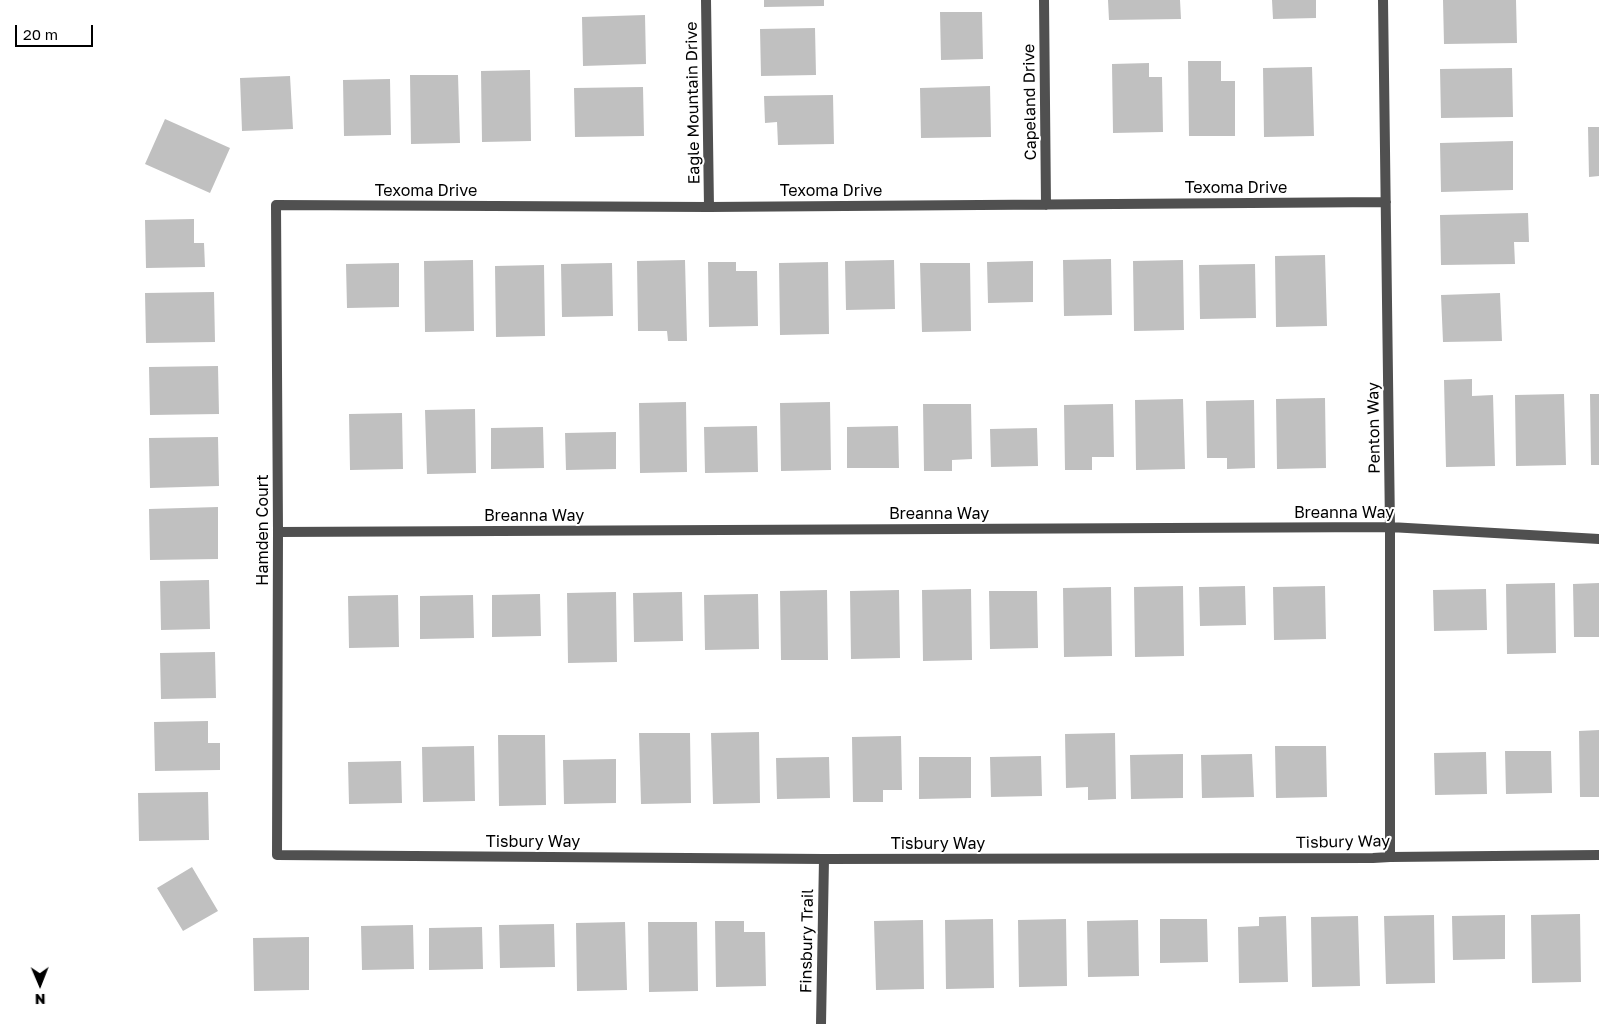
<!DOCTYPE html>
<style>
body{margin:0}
#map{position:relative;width:1599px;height:1024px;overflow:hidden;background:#fff;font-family:"Golos Text",sans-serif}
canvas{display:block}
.north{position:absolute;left:15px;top:959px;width:50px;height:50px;-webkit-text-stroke:4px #fff;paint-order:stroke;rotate:179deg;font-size:14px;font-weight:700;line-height:20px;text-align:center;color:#000}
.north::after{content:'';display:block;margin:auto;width:18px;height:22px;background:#000;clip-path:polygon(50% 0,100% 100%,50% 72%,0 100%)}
.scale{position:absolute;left:15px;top:25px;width:78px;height:22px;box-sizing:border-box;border:2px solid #000;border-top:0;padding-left:6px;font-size:15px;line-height:18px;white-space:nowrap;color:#000;-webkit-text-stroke:4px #fff;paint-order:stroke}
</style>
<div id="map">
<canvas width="1599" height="1024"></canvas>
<div class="north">N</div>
<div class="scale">20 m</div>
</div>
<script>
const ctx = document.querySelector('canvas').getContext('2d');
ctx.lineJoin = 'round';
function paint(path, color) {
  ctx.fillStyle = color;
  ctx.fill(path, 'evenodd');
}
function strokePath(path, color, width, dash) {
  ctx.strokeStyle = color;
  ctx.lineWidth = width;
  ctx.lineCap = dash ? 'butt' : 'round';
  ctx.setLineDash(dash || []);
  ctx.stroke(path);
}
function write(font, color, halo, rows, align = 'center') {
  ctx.font = font + ' "Golos Text",sans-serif';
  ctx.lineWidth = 4;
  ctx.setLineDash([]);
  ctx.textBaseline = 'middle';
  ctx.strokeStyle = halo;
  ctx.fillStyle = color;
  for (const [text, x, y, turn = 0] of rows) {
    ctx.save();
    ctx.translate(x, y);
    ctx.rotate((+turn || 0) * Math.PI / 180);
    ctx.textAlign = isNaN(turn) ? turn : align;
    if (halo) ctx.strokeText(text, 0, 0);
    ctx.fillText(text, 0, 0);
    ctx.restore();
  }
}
paint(new Path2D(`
 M764,0H824V6L764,7Z
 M1108,0H1180L1181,19L1109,20Z
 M1272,0H1316V18L1273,19Z
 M1443,0H1516L1517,43L1444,44Z
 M940,12H982L983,59L941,60Z
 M645,15L646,64L583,66L582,17Z
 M815,28L816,75L761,76L760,29Z
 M1188,61H1221V81H1235V136H1189Z
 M1149,63V77H1162L1163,132L1113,133L1112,64Z
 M1312,67L1314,136L1264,137L1263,68Z
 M1512,68L1513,117L1441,118L1440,69Z
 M530,70L531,141L482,142L481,71Z
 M410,75H458L460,143L411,144Z
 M290,76L293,129L242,131L240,78Z
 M390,79L391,135L344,136L343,80Z
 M990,86L991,137L921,138L920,88Z
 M643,87L644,136L575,137L574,88Z
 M833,95L834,144L778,145L777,122L765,123L764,96Z
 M165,119L230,148L210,193L145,164Z
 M1588,127H1599V176L1589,177Z
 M1513,141V190L1441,192L1440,143Z
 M1528,213L1529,242H1514L1515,264L1441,265L1440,215Z
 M194,219V243H204L205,267L146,268L145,220Z
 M1325,255L1327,326L1276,327L1275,256Z
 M1111,259L1112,315L1064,316L1063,260Z
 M473,260L474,331L425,332L424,261Z
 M685,260L687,341H668L667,331H638L637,261Z
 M894,260L895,309L846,310L845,261Z
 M1183,260L1184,330L1134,331L1133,261Z
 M1033,261V302L988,303L987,262Z
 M708,262H736V271H757L758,326L709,327Z
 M828,262L829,334L780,335L779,263Z
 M399,263V307L347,308L346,264Z
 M612,263L613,316L562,317L561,264Z
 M920,263H970L971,331L922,332Z
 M1255,264L1256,318L1200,319L1199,265Z
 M544,265L545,336L496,337L495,266Z
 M214,292L215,342L146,343L145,293Z
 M1500,293L1502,341L1443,342L1441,295Z
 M218,366L219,414L150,415L149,367Z
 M1472,379V396L1493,395L1495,466L1446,467L1444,380Z
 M1564,394L1566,465L1516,466L1515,395Z
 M1590,394H1599V465H1591Z
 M1325,398L1326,468L1277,469L1276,399Z
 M1183,399L1185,469L1136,470L1135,400Z
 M1254,400L1255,468L1227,469V458H1207L1206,401Z
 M686,402L687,472L640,473L639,403Z
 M830,402L831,470L781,471L780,403Z
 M923,404H971L972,459L952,460V471H924Z
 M1113,404L1114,457H1092V470H1065L1064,405Z
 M475,409L476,473L427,474L425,410Z
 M402,413L403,469L350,470L349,414Z
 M757,426L758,472L705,473L704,427Z
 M898,426L899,468H847V427Z
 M543,427L544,468L491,469V428Z
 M1037,428L1038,466L991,467L990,429Z
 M616,432V469L566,470L565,433Z
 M218,437L219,486L150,488L149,438Z
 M218,507V559L150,560L149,509Z
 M209,580L210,629L161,630L160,581Z
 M1555,583L1556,653L1507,654L1506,584Z
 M1599,583V637H1574L1573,584Z
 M1183,586L1184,656L1135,657L1134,587Z
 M1245,586L1246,625L1200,626L1199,587Z
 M1325,586L1326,639L1274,640L1273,587Z
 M1111,587L1112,656L1064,657L1063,588Z
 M971,589L972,660L923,661L922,590Z
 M1486,589L1487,630L1434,631L1433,590Z
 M827,590L828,660H781L780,591Z
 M899,590L900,658L851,659L850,591Z
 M989,591H1037L1038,648L990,649Z
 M616,592L617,662L568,663L567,593Z
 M682,592L683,641L634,642L633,593Z
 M540,594L541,636L492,637V595Z
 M758,594L759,649L705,650L704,595Z
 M398,595L399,647L349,648L348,596Z
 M473,595L474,638L420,639V596Z
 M215,652L216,698L161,699L160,653Z
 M208,721V743H220V770L155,771L154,722Z
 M1599,730V797H1580L1579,731Z
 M759,732L760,803L713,804L711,733Z
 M639,733H690L691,803L641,804Z
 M1115,733L1116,799L1088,800V787L1066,788L1065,734Z
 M498,735H545L546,805L499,806Z
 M901,736L902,790H883V802H853L852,737Z
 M474,746L475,801L423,802L422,747Z
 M1275,746H1326L1327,797L1276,798Z
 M1505,751H1551L1552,793L1506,794Z
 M1486,752L1487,794L1435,795L1434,753Z
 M1183,754V798L1131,799L1130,755Z
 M1252,754L1254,797L1202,798L1201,755Z
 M1041,756L1042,796L991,797L990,757Z
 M829,757L830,798L777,799L776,758Z
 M919,757H971V798L919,799Z
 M616,759V803L564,804L563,760Z
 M401,761L402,803L349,804L348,762Z
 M208,792L209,840L139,841L138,793Z
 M192,867L218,911L183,931L157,888Z
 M1580,914L1581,982L1532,983L1531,915Z
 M1434,915L1435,983L1386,984L1384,916Z
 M1505,915V959L1453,960L1452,916Z
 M1286,916L1288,982L1239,983L1238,927L1259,926V917Z
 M1358,916L1360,986L1312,987L1311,917Z
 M993,919L994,988L946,989L945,920Z
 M1066,919L1067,986L1019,987L1018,920Z
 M1160,919H1207L1208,962L1160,963Z
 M923,920L924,989L876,990L874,921Z
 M1138,920L1139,976L1088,977L1087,921Z
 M715,921H744V932H765L766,986L716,987Z
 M625,922L627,990L577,991L576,923Z
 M648,922H697L698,991L649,992Z
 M554,924L555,967L500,968L499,925Z
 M413,925L414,969L362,970L361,926Z
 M482,927L483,969L429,970V928Z
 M309,937V990L254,991L253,938Z`), '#c0c0c0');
strokePath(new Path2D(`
 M706,0L709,207
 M1044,0L1046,205
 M1383,0L1390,527V857
 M1386,202L709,207L276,205L278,532L277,855L824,859L1373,858L1390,857L1599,855
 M278,532L1390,527L1599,539
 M821,1024L824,859`), '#505050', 10);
write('16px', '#000', '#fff', [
 ["Capeland Drive",1030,102,-91],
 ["Eagle Mountain Drive",693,103,-91],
 ["Texoma Drive",1236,188],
 ["Texoma Drive",426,191],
 ["Texoma Drive",831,191],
 ["Penton Way",1374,428,-91],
 ["Breanna Way",1344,513],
 ["Breanna Way",939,514],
 ["Breanna Way",534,516],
 ["Hamden Court",263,530,-90],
 ["Tisbury Way",533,842],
 ["Tisbury Way",1343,842,-1],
 ["Tisbury Way",938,844],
 ["Finsbury Trail",807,941,-89]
]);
</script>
